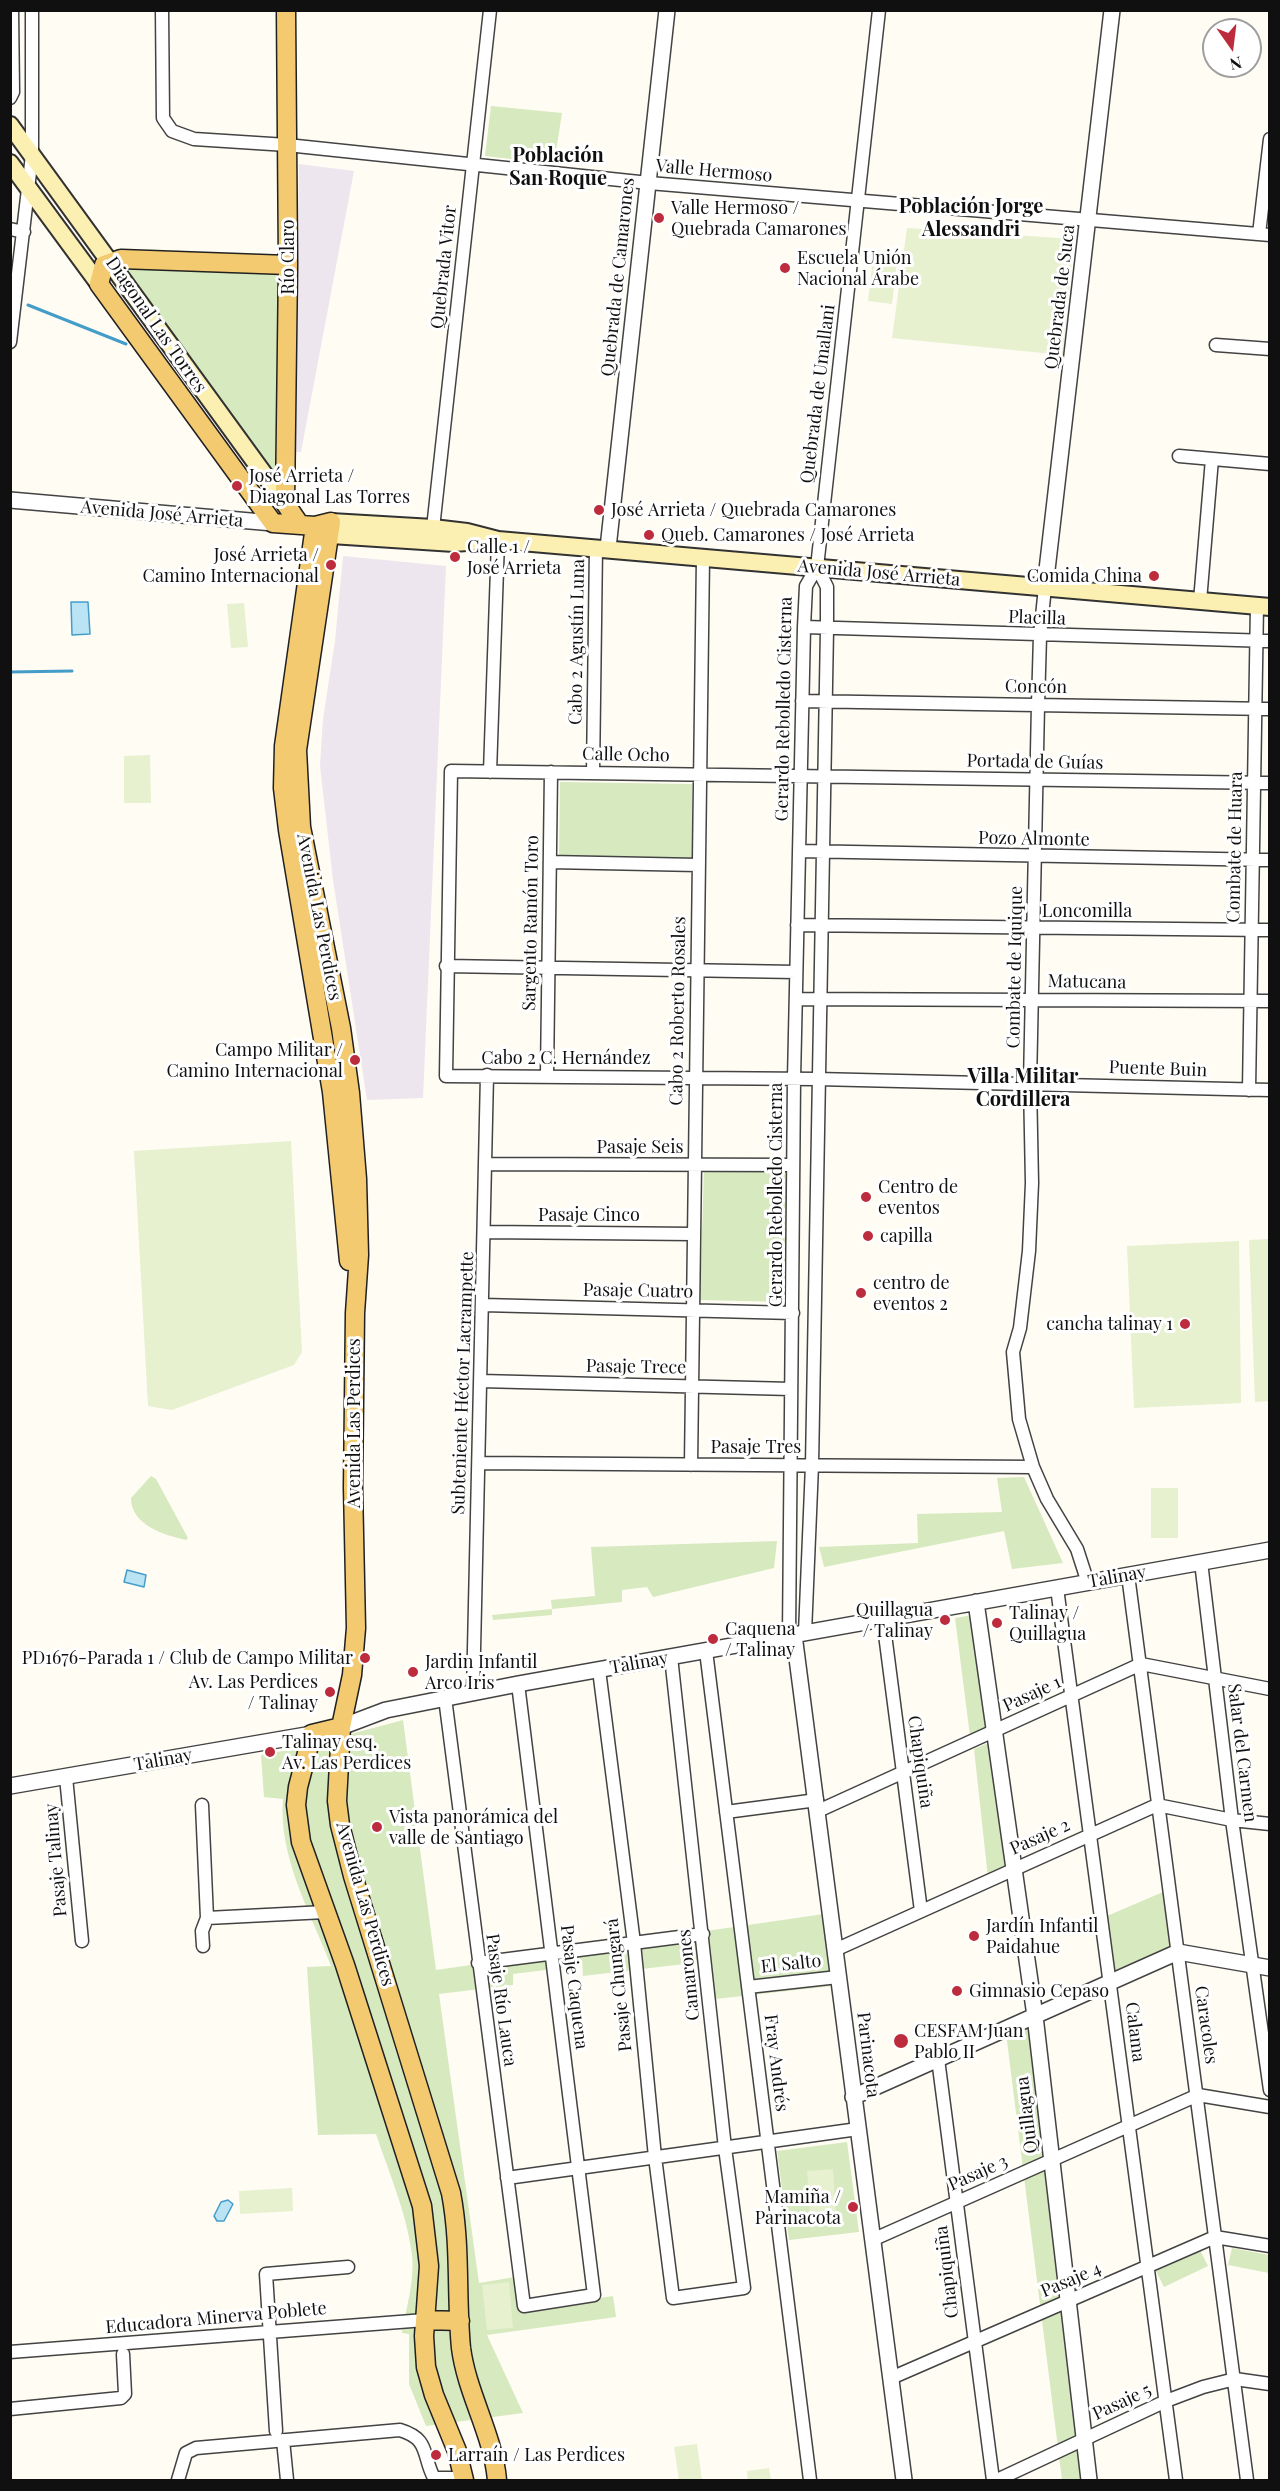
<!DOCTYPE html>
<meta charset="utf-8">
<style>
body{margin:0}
#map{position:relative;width:1280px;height:2491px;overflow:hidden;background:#fffcf4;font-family:"Playfair Display",serif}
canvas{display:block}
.frame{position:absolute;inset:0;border:12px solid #101010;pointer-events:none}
.north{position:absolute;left:1202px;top:18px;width:60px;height:60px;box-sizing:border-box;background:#fff;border:2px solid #9f9f9f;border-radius:50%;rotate:166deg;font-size:16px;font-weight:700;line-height:24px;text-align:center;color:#101010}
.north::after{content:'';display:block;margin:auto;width:21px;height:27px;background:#bd2c3d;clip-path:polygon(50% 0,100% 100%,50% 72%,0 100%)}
</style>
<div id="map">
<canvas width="1280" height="2491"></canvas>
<div class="frame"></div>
<div class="north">N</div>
</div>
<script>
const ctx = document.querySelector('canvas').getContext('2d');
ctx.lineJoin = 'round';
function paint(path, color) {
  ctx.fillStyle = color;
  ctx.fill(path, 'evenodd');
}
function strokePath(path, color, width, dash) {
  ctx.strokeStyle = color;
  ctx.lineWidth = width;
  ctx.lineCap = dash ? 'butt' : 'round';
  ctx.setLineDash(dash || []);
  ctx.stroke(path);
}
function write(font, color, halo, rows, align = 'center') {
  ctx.font = font + ' "Playfair Display",serif';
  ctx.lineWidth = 6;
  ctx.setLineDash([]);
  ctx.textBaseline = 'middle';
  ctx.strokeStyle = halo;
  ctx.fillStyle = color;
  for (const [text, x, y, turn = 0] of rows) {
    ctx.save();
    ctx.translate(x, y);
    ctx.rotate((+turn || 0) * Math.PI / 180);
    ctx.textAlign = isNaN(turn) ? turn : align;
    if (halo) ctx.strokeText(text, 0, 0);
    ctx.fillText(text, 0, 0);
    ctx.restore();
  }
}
paint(new Path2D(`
 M299,164L354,171L301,452H293Z
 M343,556L446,566L423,1098L367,1100L333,880L320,766L323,719L335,641Z`), '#ede6ee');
paint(new Path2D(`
 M491,106L562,113L554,164L485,156Z
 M116,261L281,270L280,487Z
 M560,782L692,784L693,859L559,858Z
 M704,1169L788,1171L784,1302L700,1300Z
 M151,1476L156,1479L188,1538L186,1540C164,1535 131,1525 131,1498Z
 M1024,1477L1063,1563L1012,1569L1004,1531L824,1567L819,1547L918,1543L917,1514L1002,1512L997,1478Z
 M777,1541L774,1568L653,1597L647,1587L622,1590V1602L552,1609V1615L493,1620L492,1615L552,1609L551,1600L595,1596L591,1547Z
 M973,1615L989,1729L970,1736L955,1618Z
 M403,1720L436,1970L824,1914L833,1986L706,2000L701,1962L583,1976L582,1960L561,1963L562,1968L513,1974V1985L439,1994L479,2283L515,2277L521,2310L613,2296L616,2317L487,2335L523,2413L426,2426L409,2384V2334L402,2333C406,2308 415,2280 412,2255C407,2214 389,2173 376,2134L318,2135L307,1967L331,1966C311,1913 278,1857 283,1799L264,1797L261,1755L299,1748Z
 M993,1741L1007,1869L988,1878L974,1749Z
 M1163,1892L1172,1947L1115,1970L1107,1916Z
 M1031,2022L1089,2480H1062L1006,2033Z
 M847,2142L859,2232L789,2240L777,2151Z
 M1232,2248L1269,2255V2273L1228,2265Z
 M1200,2250L1208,2266L1164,2287L1156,2271Z`), '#d7e9be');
paint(new Path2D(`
 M907,228L1074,239L1063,355L892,338Z
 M874,250L898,253L892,304L868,301Z
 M244,603L248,647L231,648L227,604Z
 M150,755L151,803H124V756Z
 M291,1141L302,1352L294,1365L172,1410L148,1406L134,1151Z
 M1269,1239V1401L1255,1402L1249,1240Z
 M1239,1241L1241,1403L1134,1408L1127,1246Z
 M1151,1488H1178V1538H1151Z
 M833,2169L836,2215L810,2217L807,2171Z
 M292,2188L293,2211L240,2214L239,2191Z
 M509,2282L513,2328L487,2330L482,2285Z
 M697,2444L702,2480H679L674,2447Z
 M769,2468L771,2480H748L747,2471Z`), '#e7f0cf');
const water = new Path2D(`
 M71,602H88L90,634L72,635Z
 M127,1570L146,1575L144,1587L124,1582Z
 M228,2200L233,2204L224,2221H217L214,2216L221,2202Z`);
paint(water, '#bae3f4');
strokePath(water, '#449dc9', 1.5);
strokePath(new Path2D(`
 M28,305L126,344
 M10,672L72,671`), '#449dc9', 3);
const minor = new Path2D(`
 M162,10L163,118L172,131L194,139L287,145L649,183L1270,235
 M10,98L13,92L12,10
 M10,229L24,232
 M1259,234L1270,139
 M10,342L32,155V10
 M1216,345L1270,349
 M1179,456L1270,464
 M433,528L490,10
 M817,567L879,10
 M1045,587L1040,636L1038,705L1030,1083L1032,1183L1029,1251L1020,1328L1013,1352L1019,1419L1033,1467L1047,1499L1077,1549L1088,1583
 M1200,601L1212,459
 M804,627L1270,641
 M802,701L1270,709
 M490,772L498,540
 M593,773L596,547
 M1270,783L451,771L446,1076L817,1079L1270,1090
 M799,851L1270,860
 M550,862L698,865
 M797,925L1270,930
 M446,966L796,972
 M796,999L1270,1001
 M547,1075L551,772
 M1249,1090L1257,605
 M486,1164L793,1165
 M485,1232L694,1234
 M483,1305L793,1313
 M481,1381L791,1389
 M479,1463L1033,1467
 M691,1465L703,557
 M1201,1562L1232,1820L1270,2090
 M1128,1575L1247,2480
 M1057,1588L1176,2480
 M883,1619L921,1911
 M805,1633L812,1465L827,629V587L817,567
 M789,1636L794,1079L804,627L806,586L817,567
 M706,1651L810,2480
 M599,1670L634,1943L655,2157L673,2298L744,2288L725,2148L671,1657
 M473,1693L487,1075
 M445,1698L524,2306L594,2295L518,1684
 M66,1777L82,1941
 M202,1805L207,1918L202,1931L203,1946
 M818,1811L1141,1664L1270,1689
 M726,1812L817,1800
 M207,1918L325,1912
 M835,1950L1157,1805L1232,1820L1270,1824
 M478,1963L703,1934
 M748,1987L838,1977
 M938,2059L993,2480
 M507,2178L858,2129
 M872,2240L1198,2095L1270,2107
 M10,2352L425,2320
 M891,2378L1215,2237L1270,2246
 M10,2409L121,2398L125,2394L123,2354
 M276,2431L266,2274L348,2267
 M283,2440L287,2480
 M178,2480L186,2453L196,2448L400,2430C430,2439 422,2455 434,2478H464
 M997,2480L1166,2401L1203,2387L1235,2379L1270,2384`);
const tertiary = new Path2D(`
 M10,500L273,523
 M608,548L667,10
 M1045,587L1112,10
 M976,1602L1035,2016L1089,2480
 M794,1635L904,2480
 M341,1727L386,1710L518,1684L1270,1550
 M10,1786L312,1734
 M853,2097L1178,1952L1270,1968`);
const secondary = new Path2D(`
 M10,125L285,503
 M10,163L99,284
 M331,522L433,528L467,532L498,540L1270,607
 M319,528L331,535L454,543L479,541`);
const primary = new Path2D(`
 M286,10L288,265L285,503L300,525
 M288,265L121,259L104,265L99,284L273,523L315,526L331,522L297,750L301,827L341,1028L350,1093L357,1179L359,1255L355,1313L353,1487L356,1628L352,1675L341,1727L337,1801L340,1825L353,1876L451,2193C461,2245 456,2296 461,2348C467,2394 493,2434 497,2480
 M315,526L284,746L283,788L288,830L332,1092L349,1261
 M341,1727L312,1734L298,1787L296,1805L301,1842L345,1965L422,2206L429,2266L424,2336L426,2367L434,2395L457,2451L464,2480
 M425,2320L460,2321`);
strokePath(minor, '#434343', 15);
strokePath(tertiary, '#434343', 18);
strokePath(secondary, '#323232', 20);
strokePath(primary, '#212121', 21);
strokePath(minor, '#fff', 12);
strokePath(tertiary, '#fff', 15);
strokePath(secondary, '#fcefb2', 16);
strokePath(primary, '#f3ca70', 18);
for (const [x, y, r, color] of [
 [659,218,6,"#bd2c3d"],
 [785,268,6,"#bd2c3d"],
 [237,486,6,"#bd2c3d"],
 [599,510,6,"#bd2c3d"],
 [649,535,6,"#bd2c3d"],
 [455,557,6,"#bd2c3d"],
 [331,565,6,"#bd2c3d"],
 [1154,576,6,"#bd2c3d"],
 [355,1060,6,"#bd2c3d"],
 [866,1197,6,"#bd2c3d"],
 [868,1236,6,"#bd2c3d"],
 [861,1293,6,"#bd2c3d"],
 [1185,1324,6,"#bd2c3d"],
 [945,1620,6,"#bd2c3d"],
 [997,1623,6,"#bd2c3d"],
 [713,1639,6,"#bd2c3d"],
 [365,1658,6,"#bd2c3d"],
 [413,1672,6,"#bd2c3d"],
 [330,1692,6,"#bd2c3d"],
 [270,1752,6,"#bd2c3d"],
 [377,1827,6,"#bd2c3d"],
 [974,1936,6,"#bd2c3d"],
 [957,1991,6,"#bd2c3d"],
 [901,2041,8,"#bd2c3d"],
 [853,2207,6,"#bd2c3d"],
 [436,2455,6,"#bd2c3d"]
]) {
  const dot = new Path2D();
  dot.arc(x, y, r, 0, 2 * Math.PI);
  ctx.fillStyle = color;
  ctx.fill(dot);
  strokePath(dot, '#fff', 2);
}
write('18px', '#101010', '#fff', [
 ["Valle Hermoso",714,171,5],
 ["Río Claro",288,257,-90],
 ["Quebrada Vitor",444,267,-84],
 ["Quebrada de Camarones",618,277,-84],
 ["Quebrada de Suca",1060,297,-83],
 ["Diagonal Las Torres",156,325,55],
 ["Quebrada de Umallani",818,394,-83],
 ["Avenida José Arrieta",162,514,5],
 ["Avenida José Arrieta",879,573,5],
 ["Placilla",1037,618,2],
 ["Cabo 2 Agustín Luna",577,642,-89],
 ["Concón",1036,687,1],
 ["Gerardo Rebolledo Cisterna",784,709,-89],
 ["Calle Ocho",626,755,1],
 ["Portada de Guías",1035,762,1],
 ["Pozo Almonte",1034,839,1],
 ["Combate de Huara",1235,847,-89],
 ["Loncomilla",1087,911],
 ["Avenida Las Perdices",319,917,79],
 ["Sargento Ramón Toro",531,923,-89],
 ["Combate de Iquique",1015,967,-89],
 ["Matucana",1087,982,1],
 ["Cabo 2 Roberto Rosales",678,1011,-89],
 ["Cabo 2 C. Hernández",566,1058],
 ["Puente Buin",1158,1069,2],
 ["Pasaje Seis",640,1147],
 ["Gerardo Rebolledo Cisterna",776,1195,-90],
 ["Pasaje Cinco",589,1215],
 ["Pasaje Cuatro",638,1291,1],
 ["Pasaje Trece",636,1367,1],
 ["Subteniente Héctor Lacrampette",463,1383,-88],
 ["Avenida Las Perdices",354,1423,-90],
 ["Pasaje Tres",756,1447],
 ["Talinay",1117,1577,-10],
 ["Talinay",639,1663,-10],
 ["Pasaje 1",1032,1694,-25],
 ["Salar del Carmen",1242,1753,83],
 ["Talinay",163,1760,-10],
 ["Chapiquiña",920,1762,82],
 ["Pasaje 2",1040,1837,-24],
 ["Pasaje Talinay",56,1860,-95],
 ["Avenida Las Perdices",365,1904,74],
 ["El Salto",791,1964,-6],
 ["Camarones",689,1975,-96],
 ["Pasaje Chungará",619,1985,-96],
 ["Pasaje Caquena",574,1987,83],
 ["Pasaje Río Lauca",501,2000,82],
 ["Caracoles",1206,2025,82],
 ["Calama",1135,2032,83],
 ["Parinacota",868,2055,83],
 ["Fray Andrés",776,2063,83],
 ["Quillagua",1027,2115,-97],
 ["Pasaje 3",978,2173,-24],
 ["Chapiquiña",947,2272,-97],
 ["Pasaje 4",1071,2280,-23],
 ["Educadora Minerva Poblete",216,2318,-5],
 ["Pasaje 5",1122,2402,-25]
]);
write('18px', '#101010', '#fff', [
 ["Valle Hermoso /",671,208],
 ["Quebrada Camarones",671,229],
 ["Escuela Unión",797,258],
 ["Nacional Árabe",797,279],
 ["José Arrieta /",249,476],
 ["Diagonal Las Torres",249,497],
 ["José Arrieta / Quebrada Camarones",611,510],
 ["Queb. Camarones / José Arrieta",661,535],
 ["Calle 1 /",467,547],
 ["José Arrieta",467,568],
 ["José Arrieta /",319,555,"right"],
 ["Camino Internacional",319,576,"right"],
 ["Comida China",1142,576,"right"],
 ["Campo Militar /",343,1050,"right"],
 ["Camino Internacional",343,1071,"right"],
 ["Centro de",878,1187],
 ["eventos",878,1208],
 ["capilla",880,1236],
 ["centro de",873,1283],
 ["eventos 2",873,1304],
 ["cancha talinay 1",1173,1324,"right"],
 ["Quillagua",933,1610,"right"],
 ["/ Talinay",933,1631,"right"],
 ["Talinay /",1009,1613],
 ["Quillagua",1009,1634],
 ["Caquena",725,1629],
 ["/ Talinay",725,1650],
 ["PD1676-Parada 1 / Club de Campo Militar",353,1658,"right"],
 ["Jardin Infantil",425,1662],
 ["Arco Iris",425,1683],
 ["Av. Las Perdices",318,1682,"right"],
 ["/ Talinay",318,1703,"right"],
 ["Talinay esq.",282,1742],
 ["Av. Las Perdices",282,1763],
 ["Vista panorámica del",389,1817],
 ["valle de Santiago",389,1838],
 ["Jardín Infantil",986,1926],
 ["Paidahue",986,1947],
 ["Gimnasio Cepaso",969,1991],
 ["CESFAM Juan",914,2031],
 ["Pablo II",914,2052],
 ["Mamiña /",841,2197,"right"],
 ["Parinacota",841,2218,"right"],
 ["Larraín / Las Perdices",448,2455]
], 'left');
write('bold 20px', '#101010', '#fff', [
 ["Población",558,156],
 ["San Roque",558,179],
 ["Población Jorge",971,207],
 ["Alessandri",971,230],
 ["Villa Militar",1023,1077],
 ["Cordillera",1023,1100]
]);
</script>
